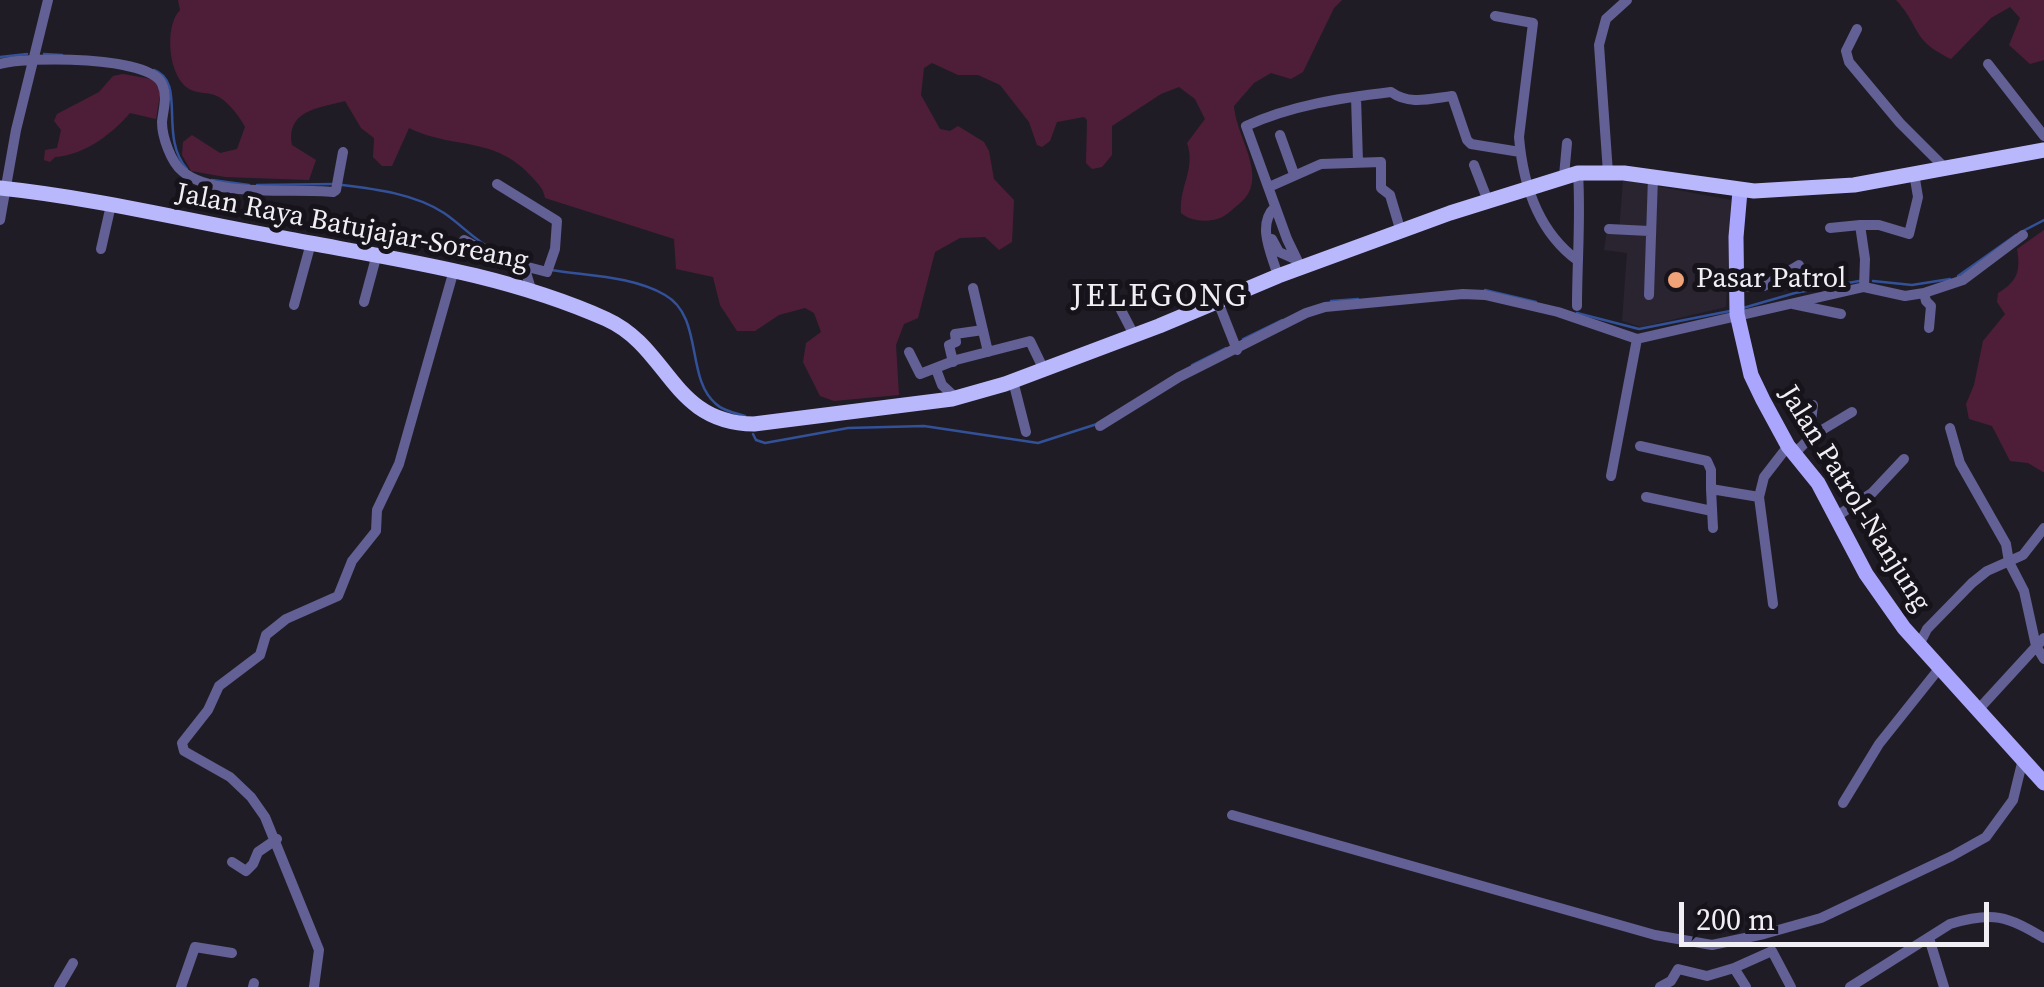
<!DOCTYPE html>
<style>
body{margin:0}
#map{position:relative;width:2044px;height:987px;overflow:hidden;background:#201c25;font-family:"Source Serif 4",serif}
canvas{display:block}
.scale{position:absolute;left:1679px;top:902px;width:310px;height:45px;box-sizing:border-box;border:5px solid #f1eef4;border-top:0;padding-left:12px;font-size:30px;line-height:35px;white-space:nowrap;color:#f1eef4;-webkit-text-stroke:8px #17131b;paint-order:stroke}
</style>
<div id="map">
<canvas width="2044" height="987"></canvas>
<div class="scale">200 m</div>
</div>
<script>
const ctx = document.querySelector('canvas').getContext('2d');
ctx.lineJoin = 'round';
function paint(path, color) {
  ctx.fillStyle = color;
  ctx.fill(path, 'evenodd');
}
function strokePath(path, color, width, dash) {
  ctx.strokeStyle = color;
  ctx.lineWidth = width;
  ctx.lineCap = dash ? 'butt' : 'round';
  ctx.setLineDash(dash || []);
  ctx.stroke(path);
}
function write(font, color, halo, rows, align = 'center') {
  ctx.font = font + ' "Source Serif 4",serif';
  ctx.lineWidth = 10;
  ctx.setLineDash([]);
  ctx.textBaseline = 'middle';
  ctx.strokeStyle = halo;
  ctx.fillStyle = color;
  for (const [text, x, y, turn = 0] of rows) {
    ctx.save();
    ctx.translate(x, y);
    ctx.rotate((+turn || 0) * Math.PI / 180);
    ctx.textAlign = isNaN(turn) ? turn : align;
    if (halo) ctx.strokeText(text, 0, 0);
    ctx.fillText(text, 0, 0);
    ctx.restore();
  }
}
paint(new Path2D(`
 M1623,180L1731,200L1726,307L1641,327L1622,321L1627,253L1604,250L1607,231L1619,232Z`), '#2a2431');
paint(new Path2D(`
 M178,0H1342L1334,8L1303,72L1291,79L1271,73L1254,83L1234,106C1236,138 1271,179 1239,204C1234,208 1226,216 1220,218C1207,223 1190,221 1181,213C1179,186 1196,169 1187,143L1205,119L1195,99L1179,87L1161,94L1112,126V155L1102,167L1092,169L1086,163L1087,120L1084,117L1057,122L1050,141L1042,147L1037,145L1029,122L1000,85L978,75H958L932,63L924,68L921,95L940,129L950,131L958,126L984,142L989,151L994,179L1014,200L1012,242L999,250L985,237L960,238L935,252L918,318L904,324L896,345L899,395L834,401L820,396L803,362L806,343L821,332L814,313L805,308L779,315L755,331H737L720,305L713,277L676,269L674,239L545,198C543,188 539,185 533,178C495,135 454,150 409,128L392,166H382L373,157L374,138L361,128L345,101C319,108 286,110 292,145L316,160L309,180L225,177L191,171L182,155L183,142L192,135L220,153L237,149L245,127C240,117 229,103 219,97C211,92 198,94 189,89C168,77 164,26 180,10Z
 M1896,0H2044V60L2030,64L2009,45L2020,18L2010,7L1991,18L1951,59C1910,39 1922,28 1896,0Z
 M123,74L157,80L161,89L156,119L130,113C111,135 84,155 55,157L50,162L44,160L45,150L57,148L61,130L54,121L57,114L99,92L113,76Z
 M2044,230V472H2043L2028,463L2010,461L1992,426L1969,419L1966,404L1974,385L1983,341L2005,314L1997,302L1998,293C2017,282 2021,271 2017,249Z`), '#4e1e39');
strokePath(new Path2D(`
 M44,54L62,55
 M0,57L27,54
 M154,70C187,82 158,136 187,169
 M212,180L249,185
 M257,185L334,184
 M342,185C376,189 415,194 444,213C462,225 476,242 496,251
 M2023,231L2044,220
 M551,270C588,276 632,276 665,295C704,317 685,378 716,404C723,411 735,413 745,416
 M1958,276L2016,235
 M1873,281L1912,285L1950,279
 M1485,290L1536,302
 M1331,301L1358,299
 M1743,308L1795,293L1859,281
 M1577,313L1639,329L1730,311
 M1243,339L1282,320
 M1192,365L1226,348
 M753,434L756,440L765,443L848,428L924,426L1038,443L1097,424`), '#325198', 2.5);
strokePath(new Path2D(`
 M1495,16L1533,23L1519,137C1523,185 1538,231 1577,260
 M1857,29L1846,51L1849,62L1900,123L1944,167
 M0,64C28,56 150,56 162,84C168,97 163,110 162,122C162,137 171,162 182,171C213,198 293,188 333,192L336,190L343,152
 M1988,64L2044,136
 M1356,97L1358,162
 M1280,135L1294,174
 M1474,165L1488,201
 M1608,173L1599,45L1606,19L1627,0
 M1564,176L1567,143
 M497,184L557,221L555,249L547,272L524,266
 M1269,187L1321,164L1381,162V188L1390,195L1401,232
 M1275,207C1256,225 1272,255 1278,276
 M0,220L16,130L48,0
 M1860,225H1879L1909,234L1918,197L1914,173
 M1830,228L1860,225L1865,259L1864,287
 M1609,229L1649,231
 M1272,239L1279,252L1297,260
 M464,240L490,254L524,266L531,289
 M101,249L111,205
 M1301,268L1287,239L1246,126C1292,105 1341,98 1391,92C1409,105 1429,99 1452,96L1467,140L1471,144L1520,152
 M1109,287L1134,335
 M1736,287L1764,286L1799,265
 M973,288L988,352
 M1924,293L1926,301L1931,306L1929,328
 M1649,295L1653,177
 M364,302L377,254
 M1218,302L1237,350
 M1793,304L1841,314
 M294,305L311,243
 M1577,306C1577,261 1581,217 1578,173
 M909,352L920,374L956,360L1030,341L1044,370
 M953,362L949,345L956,342L955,334L983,330
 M936,369L942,385L956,398
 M1013,381L1026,432
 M1100,426L1179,377L1306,313L1325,307L1463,294L1485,295L1558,312L1637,339L1864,287L1905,296L1924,293L1963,280L2023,235
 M1950,428L1960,463L2006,544L2009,562L2024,591L2036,646L2044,659
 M1809,438L1813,405
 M1640,446L1707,461L1711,470V489L1759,497
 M1794,454L1812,436L1852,412
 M1611,476L1637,339
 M1711,489L1713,528
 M1646,497L1712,511
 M1834,518L1872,493L1904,459
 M1773,604L1759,497L1764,477L1788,446
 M1919,645L1927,629L1972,583L1987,571L2023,555L2044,528
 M1977,711L2044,638
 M1843,803L1879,744L1938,670
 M1232,815L1655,935L1712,945L1764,934L1821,918L1952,856L1986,837L2013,800L2023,759
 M232,862L246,871L253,864L258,852L277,839
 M1929,938L1944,987
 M1734,968L1772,951L1791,987
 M59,987L73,963
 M181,987L195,947L232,953
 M253,987L254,983
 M314,987L319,950L265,817L251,797L230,777L184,751L182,743L208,710L219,686L260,655L266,635L286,619L338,596L352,561L376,531L377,510L399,464L454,270
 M1660,987L1671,981L1678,969L1707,976L1734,968L1746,987
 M1850,987L1950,924C1993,911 2007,916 2044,938`), '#626094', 10);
strokePath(new Path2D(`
 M1740,191L1736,237L1737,314L1751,375L1763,400L1788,446L1818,483L1866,574L1904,628L2044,783`), '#aaa6fd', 15);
strokePath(new Path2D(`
 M0,188C95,198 189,221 283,238C393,259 503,273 606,319C670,348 671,423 754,424L952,399L1005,384L1159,326L1278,276L1450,213L1578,173H1624L1754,191L1854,185L2044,150`), '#bab8fd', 15);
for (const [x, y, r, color] of [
 [1676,280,10,"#efa377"]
]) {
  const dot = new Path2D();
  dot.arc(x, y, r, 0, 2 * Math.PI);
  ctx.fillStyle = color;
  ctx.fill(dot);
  strokePath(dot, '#17131b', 4);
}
write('28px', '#f1eef4', '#17131b', [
 ["Jalan Raya Batujajar-Soreang",352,228,11],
 ["Jalan Patrol-Nanjung",1854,499,58]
]);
write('28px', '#f1eef4', '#17131b', [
 ["Pasar Patrol",1696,280]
], 'left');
ctx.letterSpacing = '2.5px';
write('32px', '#f1eef4', '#17131b', [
 ["JELEGONG",1160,298]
]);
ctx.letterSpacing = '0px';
</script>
